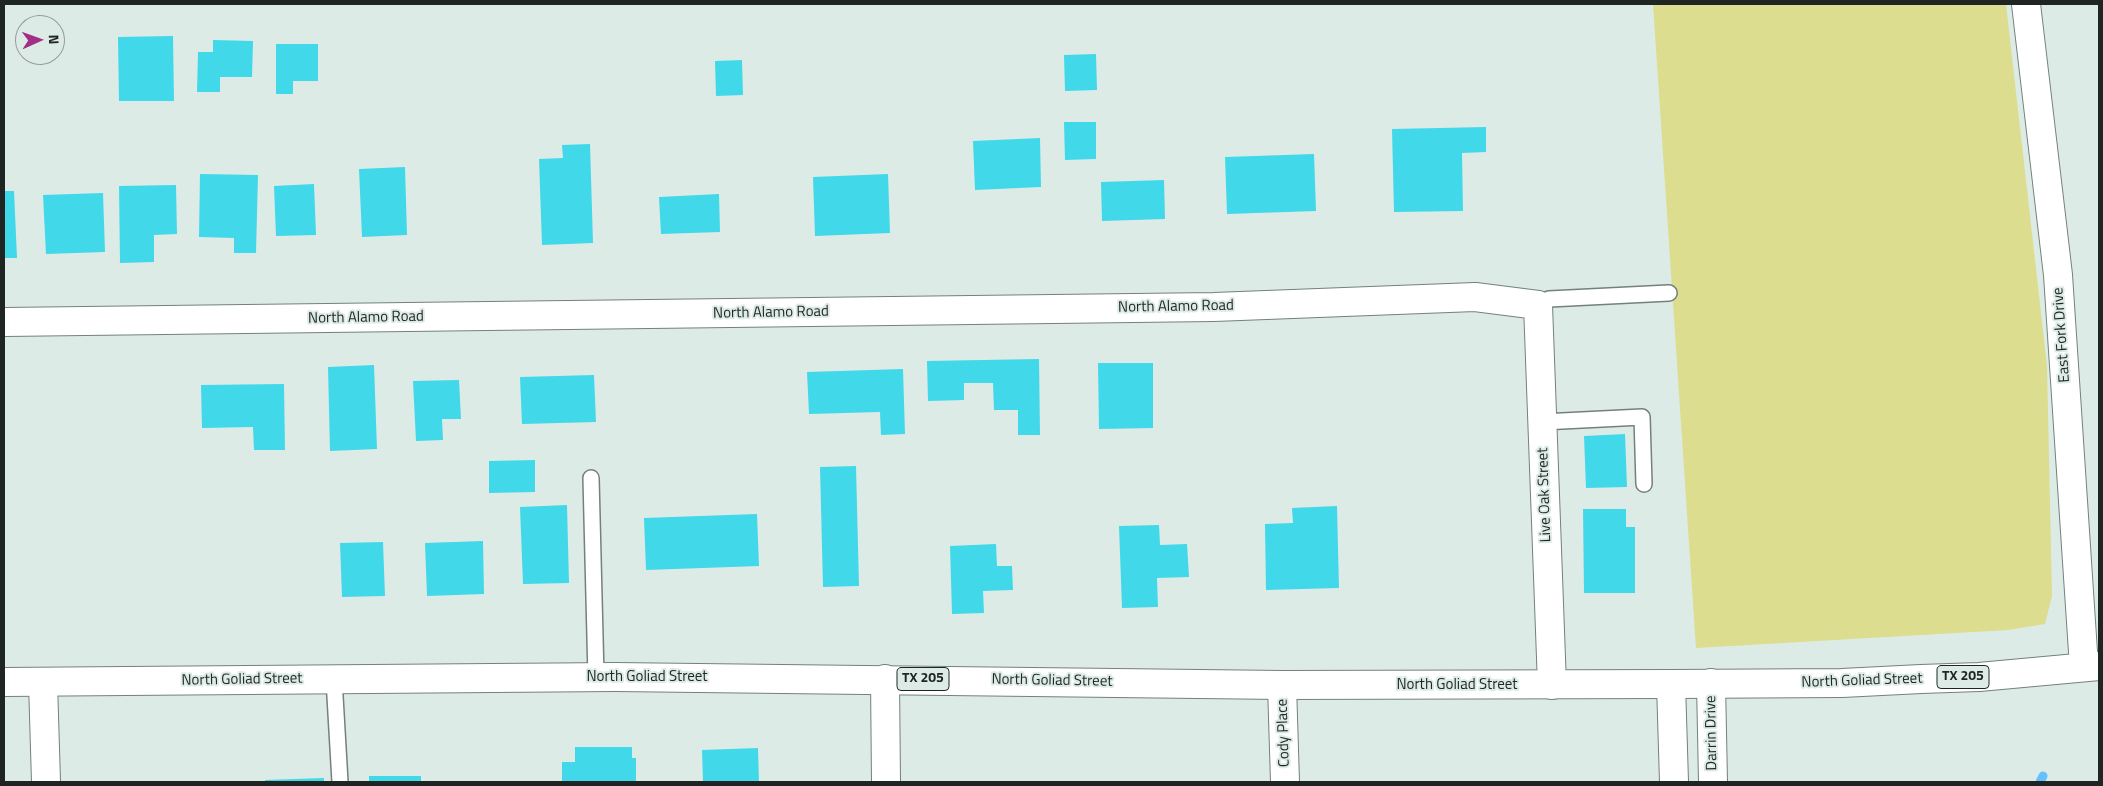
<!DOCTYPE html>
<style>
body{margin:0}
#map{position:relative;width:2103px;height:786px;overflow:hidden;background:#ddebe6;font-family:"Titillium Web",sans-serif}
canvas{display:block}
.frame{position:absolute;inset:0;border:5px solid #1f2523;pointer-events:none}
.north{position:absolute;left:15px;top:15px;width:50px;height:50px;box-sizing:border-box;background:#ddebe6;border:1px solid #919c98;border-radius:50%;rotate:88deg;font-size:14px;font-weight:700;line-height:20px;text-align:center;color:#1f2523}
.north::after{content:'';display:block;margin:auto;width:18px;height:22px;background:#a22e88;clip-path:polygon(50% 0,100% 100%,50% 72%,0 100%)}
</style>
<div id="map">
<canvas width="2103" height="786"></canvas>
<div class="frame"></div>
<div class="north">N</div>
</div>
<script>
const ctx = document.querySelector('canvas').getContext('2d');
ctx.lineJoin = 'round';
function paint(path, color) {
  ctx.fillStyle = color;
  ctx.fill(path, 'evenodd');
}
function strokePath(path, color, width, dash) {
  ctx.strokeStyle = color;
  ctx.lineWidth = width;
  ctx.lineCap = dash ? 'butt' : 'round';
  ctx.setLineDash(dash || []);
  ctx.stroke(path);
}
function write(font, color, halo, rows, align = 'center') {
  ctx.font = font + ' "Titillium Web",sans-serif';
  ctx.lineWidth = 4;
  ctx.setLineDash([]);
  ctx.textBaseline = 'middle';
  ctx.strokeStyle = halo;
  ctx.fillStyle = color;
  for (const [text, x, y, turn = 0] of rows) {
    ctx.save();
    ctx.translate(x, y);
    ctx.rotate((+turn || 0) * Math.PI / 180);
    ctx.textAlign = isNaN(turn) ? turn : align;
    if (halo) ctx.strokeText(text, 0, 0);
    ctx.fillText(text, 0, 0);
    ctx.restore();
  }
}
paint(new Path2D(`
 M1653,4H2006L2047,366L2052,596L2045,624L2008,630L1696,648Z`), '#dcdd8e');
strokePath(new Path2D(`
 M2040,782L2043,776`), '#64c1fe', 9);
paint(new Path2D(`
 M173,36L174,101H119L118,37Z
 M213,40L253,41L252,77H220V92H197L198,52H213Z
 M276,44H318V81H293V94H276Z
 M1096,54L1097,90L1065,91L1064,55Z
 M742,60L743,95L716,96L715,61Z
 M1064,122H1096V159L1065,160Z
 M1486,127V152L1462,153L1463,211L1394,212L1392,129Z
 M1040,138L1041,187L975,190L973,141Z
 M590,144L593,243L542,245L539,159L563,158L562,145Z
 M1314,154L1316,211L1227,214L1225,157Z
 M405,167L407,235L362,237L359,169Z
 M200,174L258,175L256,253H234V238L199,237Z
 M888,174L890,233L815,236L813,177Z
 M1164,180L1165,219L1102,221L1101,182Z
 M314,184L316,235L276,236L274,186Z
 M176,185L177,234L154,235V262L120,263L119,186Z
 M4,191H14L17,258H4Z
 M103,193L105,252L46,254L43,195Z
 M719,194L720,232L661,234L659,197Z
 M1039,359L1040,435H1018V410H994L993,383H964V400L928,401L927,361Z
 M1098,363H1153V428L1099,429Z
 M374,365L377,449L330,451L328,367Z
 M903,369L905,434L881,435L880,412L809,414L807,372Z
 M594,375L596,422L522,424L520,377Z
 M459,380L461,419H442L443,440L416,441L413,381Z
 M284,384L285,450H254L253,427L202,428L201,385Z
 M1625,434L1627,487L1586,488L1584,436Z
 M535,460V492L489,493V461Z
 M856,466L859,586L823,587L820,467Z
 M567,505L569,583L523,584L520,507Z
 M1337,506L1339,588L1266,590L1265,524L1293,523L1292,508Z
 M1583,509H1626V527H1635V593H1584Z
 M757,514L759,566L646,570L644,518Z
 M1159,525L1160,545L1187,544L1189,577L1157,578L1158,607L1122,608L1119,526Z
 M483,541L484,594L427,596L425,543Z
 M383,542L385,596L342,597L340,543Z
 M996,544L997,566H1012L1013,590L983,591L984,613L952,614L950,546Z
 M575,747H632V758H636V782H562V762H575Z
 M758,748L759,782H703L702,750Z
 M369,776H421V782H369Z
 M324,778V782H265V780Z`), '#41d8ea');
const service = new Path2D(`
 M1538,305L1549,299L1669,293
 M1542,422L1642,417L1644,484
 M591,478L596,677
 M334,679L340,782`);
const minor = new Path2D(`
 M4,322L1214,307L1475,297L1538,305L1552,685
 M885,679L886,782
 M1711,683L1713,782
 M1671,684L1674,782
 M1282,685L1285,782`);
const tertiary = new Path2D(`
 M2026,4L2058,275L2084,667
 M43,682L46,782`);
const primary = new Path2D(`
 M4,682L615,677L1282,685L1671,684L1842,683L1921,679L1979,677L2099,666`);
strokePath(service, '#74807c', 18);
strokePath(minor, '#74807c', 30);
strokePath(tertiary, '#74807c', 30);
strokePath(primary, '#74807c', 30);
strokePath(service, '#fff', 15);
strokePath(minor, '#fff', 28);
strokePath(tertiary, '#fff', 28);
strokePath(primary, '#fff', 28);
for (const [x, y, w] of [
 [1963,677,52],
 [923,679,52]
]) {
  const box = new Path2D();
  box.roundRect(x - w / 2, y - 11.5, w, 23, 4);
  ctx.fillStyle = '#ddebe6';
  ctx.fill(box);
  strokePath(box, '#1f2523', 1);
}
write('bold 14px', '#1f2523', null, [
 ["TX 205",1963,677],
 ["TX 205",923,679]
]);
write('15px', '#1f2523', '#ddebe6', [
 ["North Alamo Road",1176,307,-1],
 ["North Alamo Road",771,313,-1],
 ["North Alamo Road",366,318,-1],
 ["East Fork Drive",2062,335,-94],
 ["Live Oak Street",1545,495,-92],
 ["North Goliad Street",647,677],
 ["North Goliad Street",242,680,-1],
 ["North Goliad Street",1052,681,1],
 ["North Goliad Street",1862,681,-2],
 ["North Goliad Street",1457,685],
 ["Cody Place",1284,733,-92],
 ["Darrin Drive",1712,733,-91]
]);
</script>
